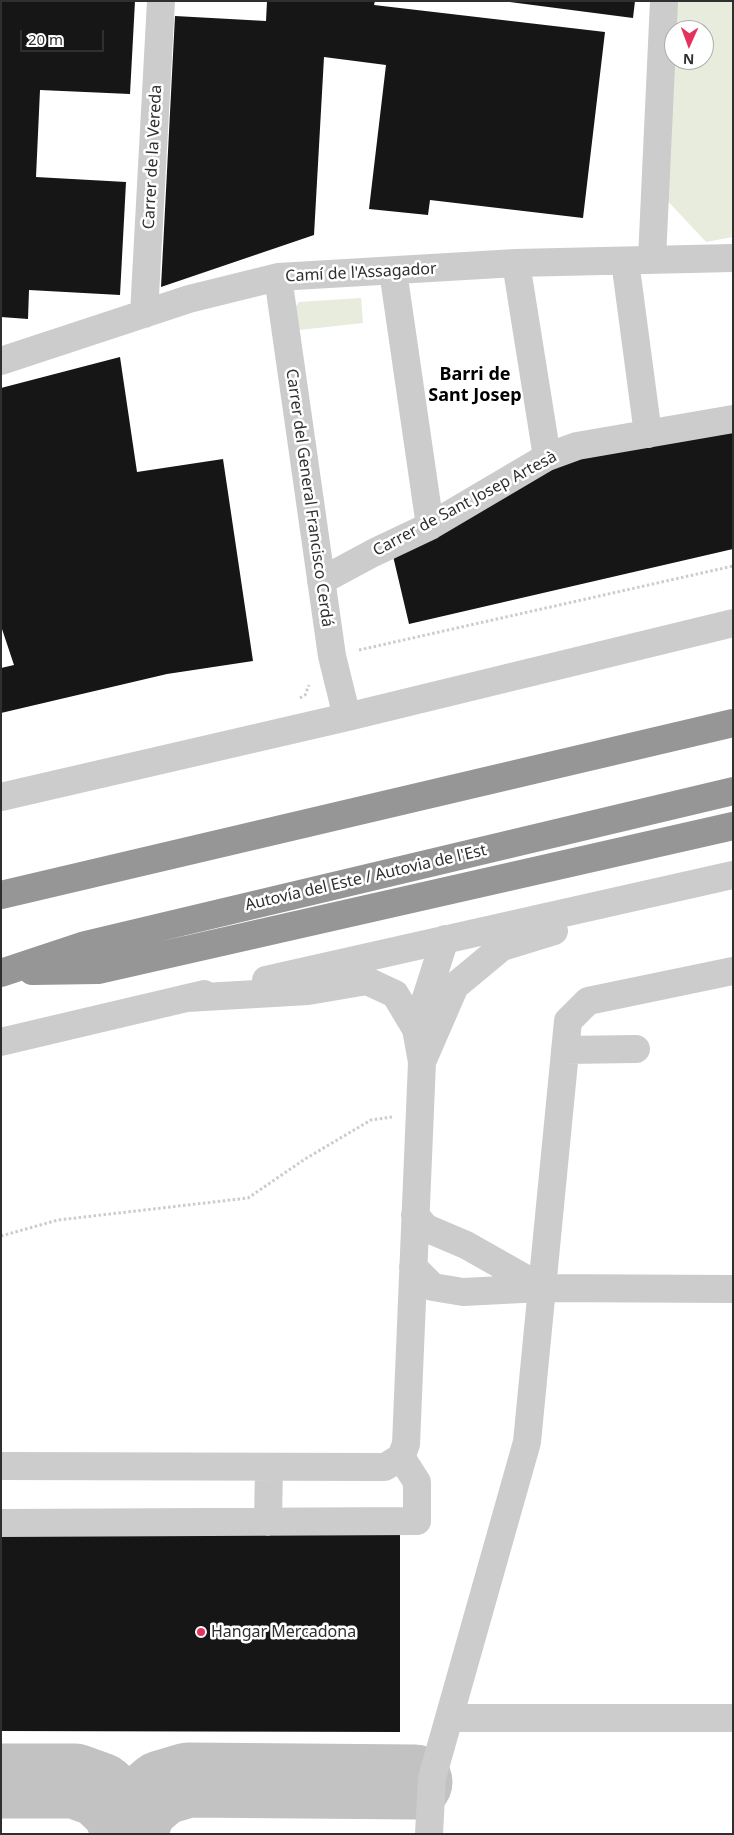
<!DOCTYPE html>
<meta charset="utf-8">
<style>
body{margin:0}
#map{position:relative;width:734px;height:1835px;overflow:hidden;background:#fff;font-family:"Noto Sans",sans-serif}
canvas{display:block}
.frame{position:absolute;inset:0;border:2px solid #2f2f2f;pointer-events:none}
.north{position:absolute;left:664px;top:20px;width:50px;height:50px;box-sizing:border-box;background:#fff;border:1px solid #acacac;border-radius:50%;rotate:182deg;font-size:14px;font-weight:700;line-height:20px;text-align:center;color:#2f2f2f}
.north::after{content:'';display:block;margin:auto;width:18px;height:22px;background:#e3335c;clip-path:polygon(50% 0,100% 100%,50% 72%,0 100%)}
.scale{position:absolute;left:20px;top:30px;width:84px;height:22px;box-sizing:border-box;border:2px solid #2f2f2f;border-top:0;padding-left:6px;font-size:15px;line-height:18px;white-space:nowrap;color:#2f2f2f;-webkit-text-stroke:4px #fff;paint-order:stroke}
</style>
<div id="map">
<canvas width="734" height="1835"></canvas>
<div class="frame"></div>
<div class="north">N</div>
<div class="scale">20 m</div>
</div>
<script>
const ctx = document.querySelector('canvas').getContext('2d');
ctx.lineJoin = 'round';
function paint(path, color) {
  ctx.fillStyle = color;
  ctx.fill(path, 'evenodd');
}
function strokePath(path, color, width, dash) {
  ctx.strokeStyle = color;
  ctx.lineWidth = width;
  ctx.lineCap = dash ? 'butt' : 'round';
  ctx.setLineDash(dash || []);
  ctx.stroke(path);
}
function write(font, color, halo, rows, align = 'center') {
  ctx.font = font + ' "Noto Sans",sans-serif';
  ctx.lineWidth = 5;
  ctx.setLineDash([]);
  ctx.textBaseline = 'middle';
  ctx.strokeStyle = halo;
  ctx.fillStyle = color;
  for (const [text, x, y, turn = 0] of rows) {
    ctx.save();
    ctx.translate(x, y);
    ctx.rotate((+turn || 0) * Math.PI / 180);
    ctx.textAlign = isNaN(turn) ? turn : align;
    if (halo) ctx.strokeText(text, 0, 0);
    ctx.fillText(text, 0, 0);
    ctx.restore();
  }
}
paint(new Path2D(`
 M673,1H733V237L706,242L663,196ZM674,30H704V60H674Z
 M361,298L363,323L299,330L294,308L299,302Z`), '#e7ecdd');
strokePath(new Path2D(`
 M1,1781H75L100,1790L119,1808L129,1832
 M129,1834L140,1806L161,1788L188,1780L415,1782`), '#c2c2c2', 75);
paint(new Path2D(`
 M1,1H135L130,94L40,90L36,177L126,182L120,295L29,290L28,319L1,317Z
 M267,1H375L374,5L605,32L583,218L430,200L428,215L369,209L386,65L324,57L314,235L161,287L175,16L266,21Z
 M502,1H635L633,18Z
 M120,357L137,472L223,459L253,661L167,674L1,713V668L14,665L1,626V388Z
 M733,432V549L409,624L393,556L573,456Z
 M1,1532L400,1533V1732L1,1731Z`), '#161616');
strokePath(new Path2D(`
 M359,650L733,566
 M300,698L305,695L309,685
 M1,1236L58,1220L248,1198L305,1159L371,1120L392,1117`), '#ccc', 3, [2.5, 2.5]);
strokePath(new Path2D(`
 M652,259L664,1
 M625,261L648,434
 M516,263L547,457
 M393,271L430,526
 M278,277L332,656L347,717
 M144,314L161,1
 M1,361L189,299L278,277L516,263L733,258
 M321,581L373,553L430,526L547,457L577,446L733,419
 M1,797L347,717L733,623
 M266,980L733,875
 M416,1029L445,939
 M1,1042L204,994
 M565,1050L636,1049
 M422,1062L455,986L502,947L554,931
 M415,1215L426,1228L466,1245L542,1288
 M413,1267L433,1287L463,1292L542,1288L733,1289
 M1,1466L385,1467L401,1457L406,1444L422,1062L416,1029L395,994L367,981L308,991L187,998
 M268,1522L269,1467
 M1,1523L417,1521V1482L401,1457
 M449,1718H733
 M429,1834L432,1778L527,1442L568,1021L588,1001L733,971`), '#ccc', 28);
strokePath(new Path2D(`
 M1,895L733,723
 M32,971L98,970L733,826
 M1,973L85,945L733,791`), '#969696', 28);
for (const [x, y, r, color] of [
 [201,1632,5,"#e3335c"]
]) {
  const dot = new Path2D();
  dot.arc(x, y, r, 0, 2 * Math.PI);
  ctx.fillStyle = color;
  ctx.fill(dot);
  strokePath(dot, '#fff', 2);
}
write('16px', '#2f2f2f', '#fff', [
 ["Carrer de la Vereda",153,157,-87],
 ["Camí de l'Assagador",361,273,-3],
 ["Carrer del General Francisco Cerdá",309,498,82],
 ["Carrer de Sant Josep Artesà",465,504,-28],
 ["Autovía del Este / Autovia de l'Est",366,878,-13]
]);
write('16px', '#2f2f2f', '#fff', [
 ["Hangar Mercadona",211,1632]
], 'left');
write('bold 18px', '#000', '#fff', [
 ["Barri de",475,375],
 ["Sant Josep",475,396]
]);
</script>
